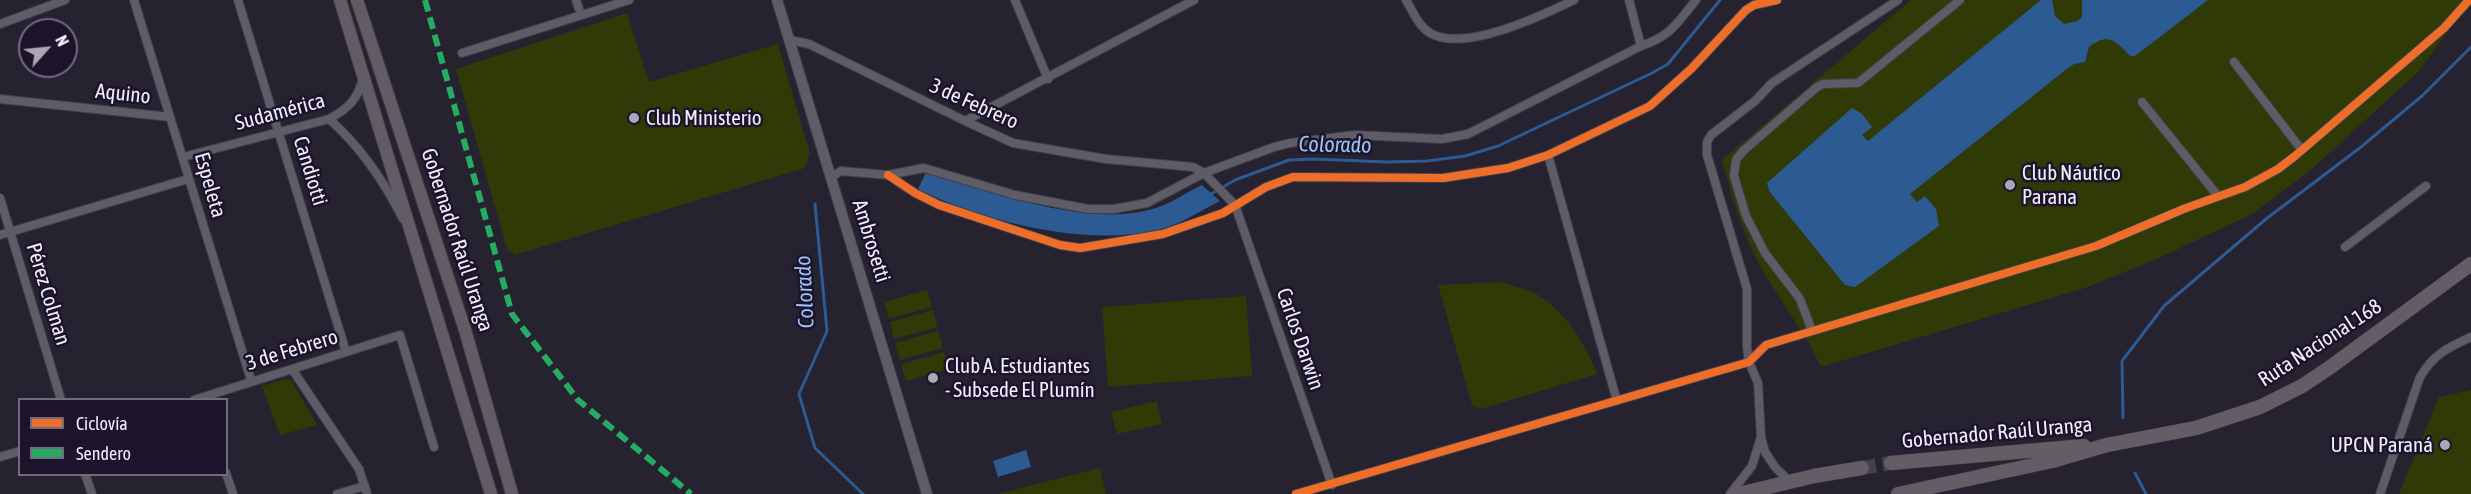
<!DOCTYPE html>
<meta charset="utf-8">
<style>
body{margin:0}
#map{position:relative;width:2471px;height:494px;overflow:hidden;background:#26222f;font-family:"Asap Condensed",sans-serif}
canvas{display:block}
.legend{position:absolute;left:18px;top:398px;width:210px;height:78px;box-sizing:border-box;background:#1b142a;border:2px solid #716b7f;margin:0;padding:8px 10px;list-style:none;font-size:18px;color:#f2eefe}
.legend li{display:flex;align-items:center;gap:12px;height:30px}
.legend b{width:30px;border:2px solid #716b7f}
.north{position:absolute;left:18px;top:18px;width:60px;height:60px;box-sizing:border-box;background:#1b142a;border:2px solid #716b7f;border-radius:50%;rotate:63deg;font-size:16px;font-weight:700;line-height:24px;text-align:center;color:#f2eefe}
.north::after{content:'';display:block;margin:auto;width:21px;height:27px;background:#aba7b6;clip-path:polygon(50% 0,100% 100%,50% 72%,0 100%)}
</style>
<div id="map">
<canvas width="2471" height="494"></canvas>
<ul class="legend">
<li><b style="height:8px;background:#ee6e29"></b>Ciclovía</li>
<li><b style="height:8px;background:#26ab63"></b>Sendero</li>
</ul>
<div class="north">N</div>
</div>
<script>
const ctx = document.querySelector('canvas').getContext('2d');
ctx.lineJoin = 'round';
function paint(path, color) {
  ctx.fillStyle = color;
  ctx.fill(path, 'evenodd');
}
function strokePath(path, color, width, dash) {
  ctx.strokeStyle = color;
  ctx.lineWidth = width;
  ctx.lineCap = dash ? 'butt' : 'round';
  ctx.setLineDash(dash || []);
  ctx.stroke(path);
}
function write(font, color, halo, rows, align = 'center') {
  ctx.font = font + ' "Asap Condensed",sans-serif';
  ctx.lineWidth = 5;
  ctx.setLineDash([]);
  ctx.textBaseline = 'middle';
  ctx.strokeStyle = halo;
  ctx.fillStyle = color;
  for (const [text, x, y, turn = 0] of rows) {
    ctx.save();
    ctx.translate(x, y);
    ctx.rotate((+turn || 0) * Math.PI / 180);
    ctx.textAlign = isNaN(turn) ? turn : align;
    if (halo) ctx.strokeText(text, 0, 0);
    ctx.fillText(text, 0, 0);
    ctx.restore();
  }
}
paint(new Path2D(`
 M1911,0H2471L2418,72L2311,170L2252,214L2159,258L2085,288L1821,367C1804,329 1776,297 1757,260C1741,229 1731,194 1722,160Z
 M627,13L649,82L778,44L810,154L805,168L515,255L507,249L456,69Z
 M1500,282C1513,286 1532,290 1543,298C1569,318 1586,344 1597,374L1481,409L1472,405L1438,285Z
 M927,290L932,307L889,319L884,302Z
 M1246,296L1252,376L1108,387L1102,307Z
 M933,310L938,327L894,339L890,322Z
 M938,331L943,348L900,360L895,343Z
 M944,352L949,369L906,381L901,364Z
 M285,379L291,380L317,425L280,435L262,386Z
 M2471,390V494H2399L2439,397Z
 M1157,401L1162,424L1117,434L1111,412Z
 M1100,468L1106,494H998Z`), '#303a06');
paint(new Path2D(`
 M2041,0H2052L2055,16L2064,24L2077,21L2082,17V0H2208L2135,56H2130C2116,41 2108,32 2089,47L2085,62L2074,64L2068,68L1910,194L1917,202L1925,196L1936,209L1939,226L1855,287L1845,285L1769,191L1767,183L1852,108L1862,114L1872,127L1862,135L1868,141Z
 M926,172C992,192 1089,229 1156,208C1172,203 1187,192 1202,185L1220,201C1200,211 1179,225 1158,230C1086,247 983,222 918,189Z
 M1026,450L1031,467L998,477L993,461Z`), '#2c5a92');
strokePath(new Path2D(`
 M1211,194L1235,180L1289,160L1314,159L1387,162L1427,161L1465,156L1498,146L1652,73L1668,64L1720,0
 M815,204L827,331L799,394L815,448L863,494
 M2123,418L2122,361L2164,306L2266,219L2361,147L2423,95L2471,47
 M2135,473L2146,494`), '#2c5a92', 3);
strokePath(new Path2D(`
 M1862,468L1891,463`), '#45414e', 14, [14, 7]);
const minor = new Path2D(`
 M134,0L251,380
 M238,0L346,352
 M576,0L581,15
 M1015,0L1048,79
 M1406,0C1413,11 1418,26 1430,33C1464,53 1541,16 1574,0
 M1629,0L1641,46
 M0,24L65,0
 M790,40L809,44L965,121L1013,143L1106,159L1193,167L1204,173L1235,205L1332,485
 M462,53L629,0
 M2234,62L2301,149
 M0,99L170,117
 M2142,102L2218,196
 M329,119C361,147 384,181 403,219
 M965,121L1194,0
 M1548,155L1617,401
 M183,157L329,119C348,109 359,98 363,77
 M888,175L915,193L939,205L1060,245L1080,248L1163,234L1223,213L1266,187L1293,177L1443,178L1508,168L1548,155L1650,106L1692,68L1746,10L1754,5L1777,0
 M831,177L841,171L888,175L924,168L1015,195L1088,209H1114L1147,203L1204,173L1274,147L1290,143L1355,135L1442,139L1468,134L1641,46C1671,36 1677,23 1696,0
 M0,198L61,400
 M0,235L188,179
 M2345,247L2426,186
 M1812,331L1800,299L1765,253L1746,216L1734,176L1736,160L1743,151L1817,87L1823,84L1858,83L1960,0
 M292,369L359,469L367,494
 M194,400L400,335L434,447
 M0,457L20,451
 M226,473L233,494
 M85,474L92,494
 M1789,481L1775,467L1765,452L1761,437L1758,383L1749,362L1747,347V289L1707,155V142L1711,135L1755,101L1772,83L1898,0
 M337,494L365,486
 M1296,494L1749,362L1766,345L2096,246L2186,208L2245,187L2278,169L2295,156L2444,28L2469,0
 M1730,494L1752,466L1760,440
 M2380,494L2420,377C2434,354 2447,348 2471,337`);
const tertiary = new Path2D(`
 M777,0L927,494`);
const primary = new Path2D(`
 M340,0L491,494
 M357,0L465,330L512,494`);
const trunk = new Path2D(`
 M1891,463L2084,446
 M1739,494L1814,476L1862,468
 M1898,494L2052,461L2107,445L2196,428L2260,407L2302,386L2329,368L2471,264`);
strokePath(minor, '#413e48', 10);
strokePath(tertiary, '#413e48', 12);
strokePath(primary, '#413e48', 14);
strokePath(trunk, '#413e48', 15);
strokePath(minor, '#5e5c66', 8);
strokePath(tertiary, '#5e5c66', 10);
strokePath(primary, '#625c65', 12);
strokePath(trunk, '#645d66', 14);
strokePath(new Path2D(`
 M425,0L512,314L578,400L691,494`), '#26ab63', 6, [12, 6]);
strokePath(new Path2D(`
 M888,175L915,193L939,205L1060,245L1080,248L1163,234L1223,213L1266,187L1293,177L1443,178L1508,168L1548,155L1650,106L1692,68L1746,10L1754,5L1777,0
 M1296,494L1749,362L1766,345L2096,246L2186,208L2245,187L2278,169L2295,156L2444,28L2469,0`), '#ee6e29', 8);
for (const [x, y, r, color] of [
 [634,118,6,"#aba7b6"],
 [2010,185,6,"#aba7b6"],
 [933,378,6,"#aba7b6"],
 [2445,445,6,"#aba7b6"]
]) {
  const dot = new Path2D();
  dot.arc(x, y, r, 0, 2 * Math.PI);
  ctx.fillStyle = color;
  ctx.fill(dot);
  strokePath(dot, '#1b142a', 2);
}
write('21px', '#f2eefe', '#1b142a', [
 ["Aquino",123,94,6],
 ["3 de Febrero",974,104,24],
 ["Sudamérica",280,112,-15],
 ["Candiotti",310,171,73],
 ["Espeleta",210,185,74],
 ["Gobernador Raúl Uranga",457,240,72],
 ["Ambrosetti",871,241,73],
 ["Pérez Colman",48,294,73],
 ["Carlos Darwin",1300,339,71],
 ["Ruta Nacional 168",2320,343,-33],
 ["3 de Febrero",292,350,-17],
 ["Gobernador Raúl Uranga",1997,433,-5]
]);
write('21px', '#f2eefe', '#1b142a', [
 ["Club Ministerio",646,118],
 ["Club Náutico",2022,173],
 ["Parana",2022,197],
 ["Club A. Estudiantes",945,366],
 ["- Subsede El Plumín",945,390],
 ["UPCN Paraná",2433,445,"right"]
], 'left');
write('italic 22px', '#9bc4f7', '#1b142a', [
 ["Colorado",1335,145,1],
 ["Colorado",805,292,-93]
]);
</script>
